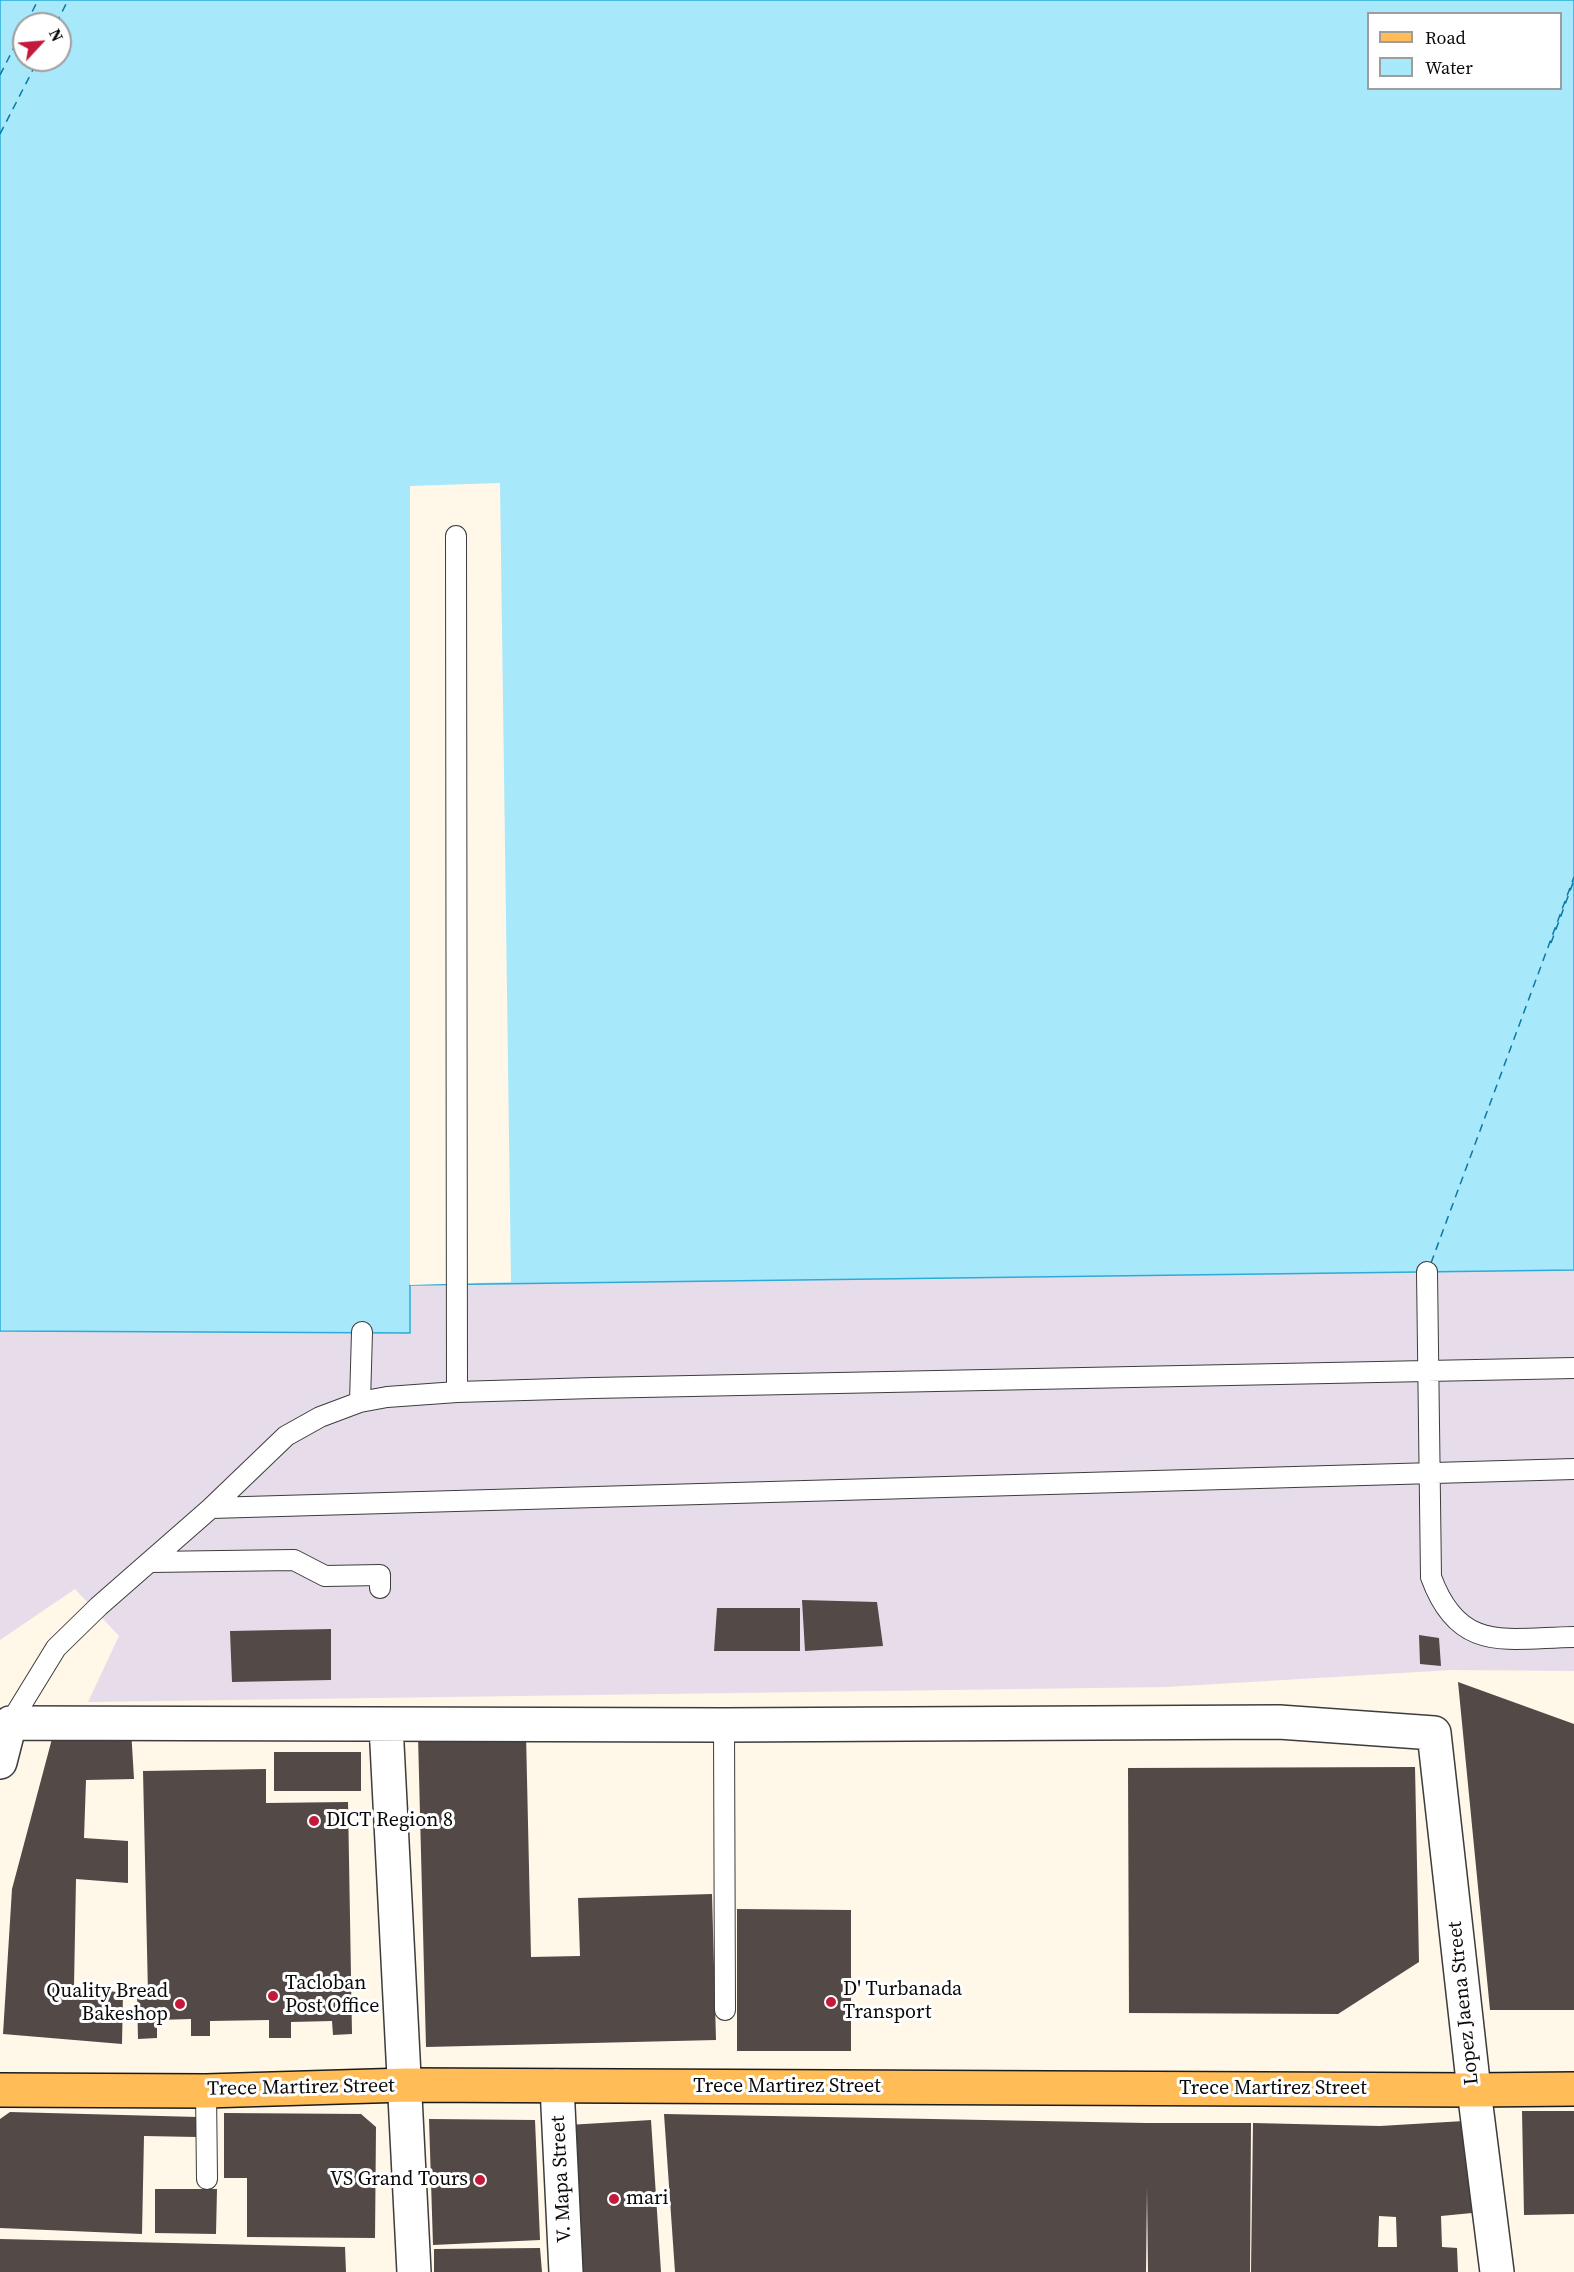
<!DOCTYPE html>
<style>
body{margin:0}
#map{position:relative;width:1574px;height:2272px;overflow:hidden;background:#fff7e7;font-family:"Source Serif 4",serif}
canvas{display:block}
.legend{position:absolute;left:1367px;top:12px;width:195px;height:78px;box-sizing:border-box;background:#fff;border:2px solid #9d9d9d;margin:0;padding:8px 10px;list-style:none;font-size:18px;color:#0a0a0a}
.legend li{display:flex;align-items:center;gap:12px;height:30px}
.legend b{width:30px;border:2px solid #9d9d9d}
.north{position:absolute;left:12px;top:12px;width:60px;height:60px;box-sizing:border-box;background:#fff;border:2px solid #9d9d9d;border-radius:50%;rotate:64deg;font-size:16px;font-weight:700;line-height:24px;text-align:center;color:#0a0a0a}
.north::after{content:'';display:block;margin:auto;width:21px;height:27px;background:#c3193b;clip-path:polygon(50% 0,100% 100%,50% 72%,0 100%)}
</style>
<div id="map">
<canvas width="1574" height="2272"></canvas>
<ul class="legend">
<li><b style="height:8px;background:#ffbc57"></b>Road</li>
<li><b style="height:16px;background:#a7e8fb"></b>Water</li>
</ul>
<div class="north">N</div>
</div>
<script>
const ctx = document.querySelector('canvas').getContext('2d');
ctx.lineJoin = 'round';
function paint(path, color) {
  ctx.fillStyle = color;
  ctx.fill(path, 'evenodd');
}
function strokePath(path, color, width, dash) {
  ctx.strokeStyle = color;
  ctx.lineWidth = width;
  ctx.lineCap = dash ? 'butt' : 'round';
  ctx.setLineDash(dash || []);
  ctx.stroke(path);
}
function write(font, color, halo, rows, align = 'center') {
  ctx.font = font + ' "Source Serif 4",serif';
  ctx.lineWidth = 6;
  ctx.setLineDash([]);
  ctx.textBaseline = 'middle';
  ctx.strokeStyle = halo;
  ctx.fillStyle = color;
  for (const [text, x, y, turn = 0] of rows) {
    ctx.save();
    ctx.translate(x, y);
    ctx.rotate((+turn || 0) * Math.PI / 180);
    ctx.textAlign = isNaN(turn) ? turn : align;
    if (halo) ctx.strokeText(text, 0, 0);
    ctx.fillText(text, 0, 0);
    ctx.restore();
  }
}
paint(new Path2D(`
 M410,486L511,1282L1574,1270V1671L1452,1670L1166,1687L88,1702L119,1636L75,1589L0,1640V1331L409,1333Z`), '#e7ddea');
const water = new Path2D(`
 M0,0H1574V1270L410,1285V1333L0,1331ZM1368,14H1560V88H1368ZM24,24H60V60H24Z`);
paint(water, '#a7e8fb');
strokePath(water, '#29acd7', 1.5);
paint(new Path2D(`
 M500,483L511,1282L410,1285V486Z`), '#fff7e7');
strokePath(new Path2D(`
 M26,24L38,0
 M56,24L68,0
 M0,75L24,28
 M0,134L38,60
 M1551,943L1574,880
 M1431,1263L1574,877`), '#0c78a3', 1.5, [8, 6]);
paint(new Path2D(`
 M802,1600L877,1602L883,1646L805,1651Z
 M717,1608H800V1651H714Z
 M331,1629V1680L232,1682L230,1631Z
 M1419,1635L1439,1638L1441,1666L1420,1664Z
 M1458,1682L1574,1724V2010H1490Z
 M131,1729L134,1779L86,1780L84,1838L128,1841V1883L76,1879L74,1986L123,1993L122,2044L3,2034L12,1889L53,1735Z
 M526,1734L531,1957L580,1956L578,1898L712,1894L716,2040L426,2047L418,1736Z
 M274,1752H361V1791H274Z
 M1415,1767L1419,1962L1338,2014L1129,2013L1128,1768Z
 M266,1769V1803L348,1802L352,2034L333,2035L332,2021L291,2022V2038H269V2020L210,2021V2036H191V2019L157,2020V2038L138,2039L137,1993L148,1994L143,1771Z
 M737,1909L851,1910V2051H737Z
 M1522,2111H1574V2214L1524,2215Z
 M10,2112L198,2117L197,2137L144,2136L142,2234L0,2228V2119Z
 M224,2113L361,2114L376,2127L375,2238L247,2237V2178H224Z
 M664,2114L1146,2123H1251L1250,2272H1148L1147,2187L1146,2272H675Z
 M429,2119L535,2120L540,2240L433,2245Z
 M651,2120L661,2272H578L568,2125Z
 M1464,2121L1472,2213L1441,2216L1442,2247L1457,2248L1458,2272H1251L1253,2123L1380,2126ZM1379,2216L1396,2217L1397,2247H1378Z
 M155,2189H217L216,2234L155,2233Z
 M0,2239L345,2247L346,2272H0Z
 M540,2248L542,2272H434V2249Z`), '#534946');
const lane = new Path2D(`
 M456,536L457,1392
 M1427,1272L1431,1577C1459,1654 1506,1638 1574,1637
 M360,1402L362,1332
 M211,1508L1574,1469
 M150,1562L294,1560L325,1576L380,1575V1588
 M10,1723L56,1648L99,1606L211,1508L286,1436L320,1417L360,1402L387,1397L457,1392L593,1388L1574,1368
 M724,1725L725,2010
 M206,2091L207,2179`);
const street = new Path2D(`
 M386,1725L414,2272
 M0,1762L10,1723L724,1725L1279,1722L1434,1733L1474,2090L1497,2272
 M557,2086L566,2272`);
const primary = new Path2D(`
 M0,2090L206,2091L406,2085L1474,2090L1574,2089`);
strokePath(lane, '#3d3d3d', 22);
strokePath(street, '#3d3d3d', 36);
strokePath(primary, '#1b1b1b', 36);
strokePath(lane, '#fff', 20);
strokePath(street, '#fff', 33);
strokePath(primary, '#ffbc57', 33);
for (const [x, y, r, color] of [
 [314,1821,6,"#c3193b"],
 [273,1996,6,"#c3193b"],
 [831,2002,6,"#c3193b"],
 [180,2004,6,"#c3193b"],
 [480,2180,6,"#c3193b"],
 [614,2199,6,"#c3193b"]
]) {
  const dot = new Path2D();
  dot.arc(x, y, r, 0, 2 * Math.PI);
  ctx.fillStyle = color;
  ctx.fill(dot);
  strokePath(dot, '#fff', 2);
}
write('20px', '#0a0a0a', '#fff', [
 ["DICT Region 8",326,1821],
 ["Tacloban",285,1984],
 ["Post Office",285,2007],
 ["D' Turbanada",843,1990],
 ["Transport",843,2013],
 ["Quality Bread",168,1992,"right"],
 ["Bakeshop",168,2015,"right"],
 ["VS Grand Tours",468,2180,"right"],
 ["mari",626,2199]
], 'left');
write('20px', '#0a0a0a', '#fff', [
 ["Lopez Jaena Street",1464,2003,-96],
 ["Trece Martirez Street",787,2087],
 ["Trece Martirez Street",301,2088,-1],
 ["Trece Martirez Street",1273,2089],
 ["V. Mapa Street",562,2179,-93]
]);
</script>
